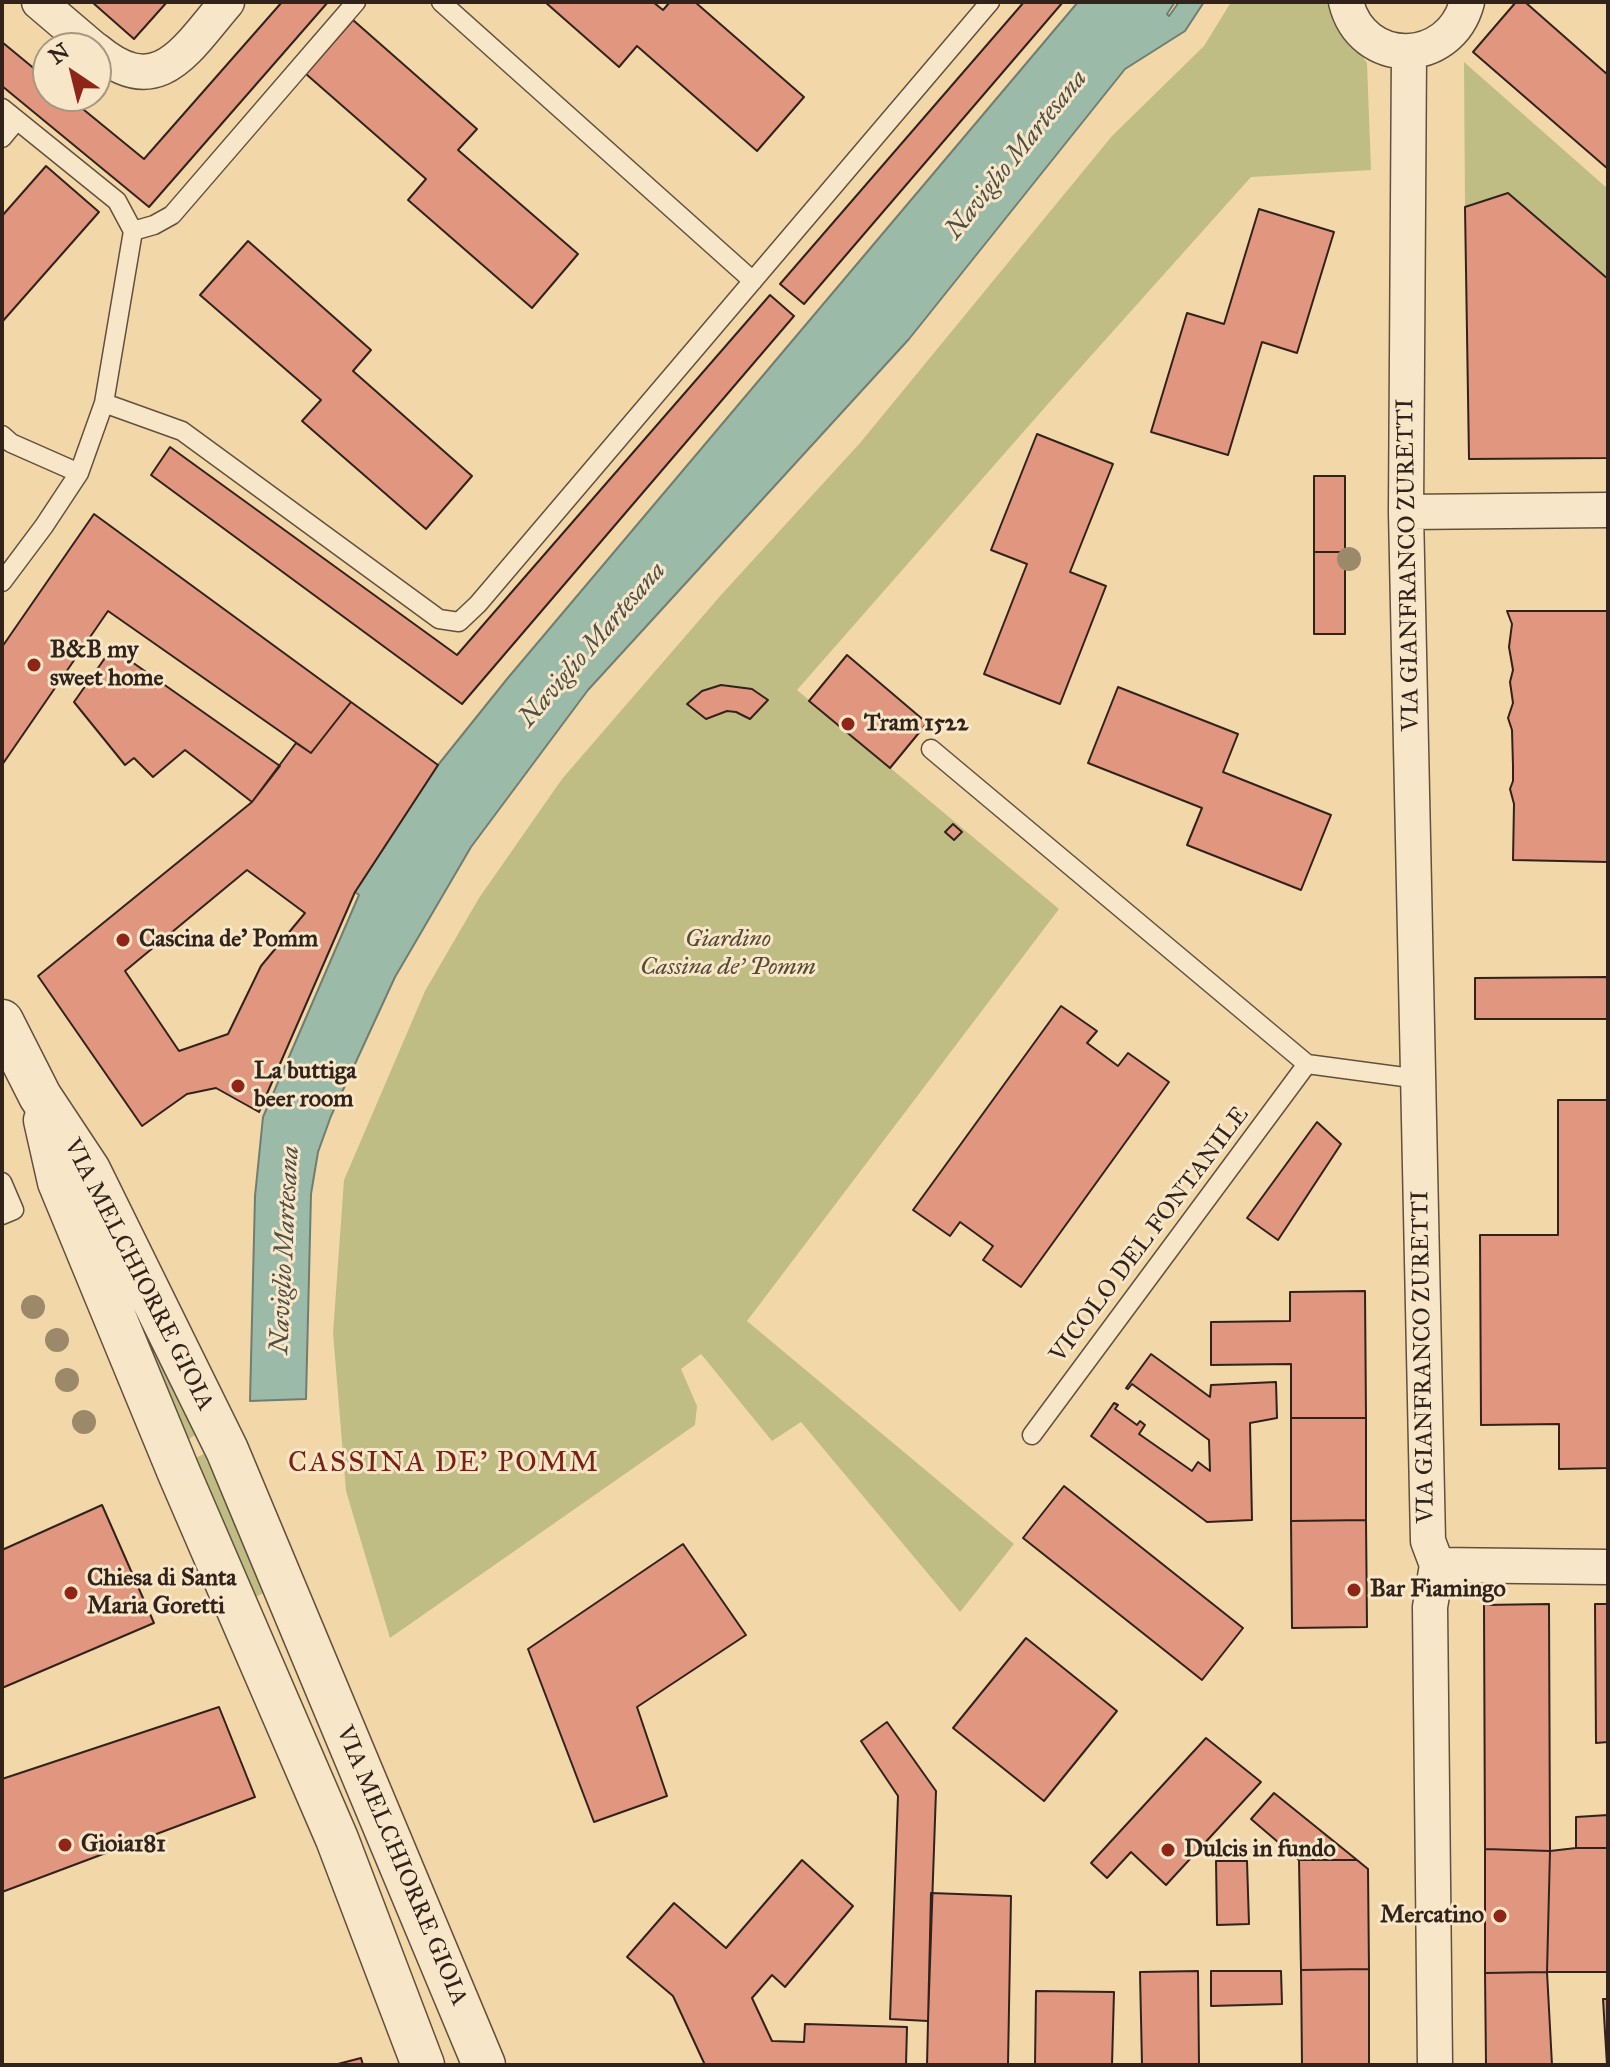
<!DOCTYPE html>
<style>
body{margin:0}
#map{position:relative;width:1610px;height:2067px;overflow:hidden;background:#f2d8a9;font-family:"IM FELL Great Primer",serif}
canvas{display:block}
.frame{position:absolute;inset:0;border:4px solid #31221c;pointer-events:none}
.north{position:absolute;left:32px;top:32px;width:80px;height:80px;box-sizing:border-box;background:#f7e6c7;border:2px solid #a89883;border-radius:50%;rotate:325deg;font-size:22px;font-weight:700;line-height:32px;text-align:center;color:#31221c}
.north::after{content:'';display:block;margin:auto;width:28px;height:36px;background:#8f2418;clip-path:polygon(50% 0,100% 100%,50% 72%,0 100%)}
</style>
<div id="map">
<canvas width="1610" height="2067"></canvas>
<div class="frame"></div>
<div class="north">N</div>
</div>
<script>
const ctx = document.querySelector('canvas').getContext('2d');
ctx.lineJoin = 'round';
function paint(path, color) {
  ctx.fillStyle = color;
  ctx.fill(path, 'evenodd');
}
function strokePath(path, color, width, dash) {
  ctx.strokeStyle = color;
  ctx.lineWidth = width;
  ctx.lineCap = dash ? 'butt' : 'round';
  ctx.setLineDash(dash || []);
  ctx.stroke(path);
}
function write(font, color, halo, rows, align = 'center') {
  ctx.font = font + ' "IM FELL Great Primer",serif';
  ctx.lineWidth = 6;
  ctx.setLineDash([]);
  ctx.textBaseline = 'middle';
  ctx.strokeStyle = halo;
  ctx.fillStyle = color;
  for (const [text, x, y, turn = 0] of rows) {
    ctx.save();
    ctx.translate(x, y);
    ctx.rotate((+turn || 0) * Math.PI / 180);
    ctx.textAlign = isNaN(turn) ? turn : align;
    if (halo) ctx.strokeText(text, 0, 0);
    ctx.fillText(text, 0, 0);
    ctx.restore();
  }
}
paint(new Path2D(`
 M1231,2H1326L1367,63L1371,170L1251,177L1047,405L797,690L1059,909L747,1321L1014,1544L960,1612L801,1422L772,1441L701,1354L681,1369L697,1406L695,1425L390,1638L346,1491L333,1333L344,1180L425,991L479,898L562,779L721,595L860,443L1112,136L1204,46Z
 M1464,62L1608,189V279L1509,193L1465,207Z
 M85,1197L195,1435L186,1441Z
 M204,1454L264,1593L255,1597L195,1458Z`), '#c0bd84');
const water = new Path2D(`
 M1078,2H1175L1167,14L1169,16L1179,2H1204L1185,31L1125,69L909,339L588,690L471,847L395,977L331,1116L318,1152L311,1194L306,1399L250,1401L255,1196L263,1117L359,895L355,892L438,765L507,679Z`);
paint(water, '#9bbaa8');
strokePath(water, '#717d70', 2);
const building = new Path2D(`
 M92,2H167L134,39Z
 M282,2H328L149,207L2,86V42L48,80V96H67L144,159Z
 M545,2H653L663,10L670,2H695L804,97L757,151L637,46L619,67Z
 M1024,2H1063L804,304L780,284Z
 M1516,2H1525L1608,75V169L1473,52Z
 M353,20L477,129L458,150L578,254L532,308L408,200L426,179L306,74Z
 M46,166L99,212L2,322V216Z
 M1508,193L1608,279V458L1469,459L1465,207Z
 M1259,209L1334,232L1297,353L1262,342L1228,455L1151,432L1187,313L1224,324Z
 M248,241L371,350L353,371L472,476L426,529L302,421L321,400L200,295Z
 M770,295L794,316L462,704L151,475L170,447L457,655Z
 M1037,434L1113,464L1070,572L1106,586L1060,704L984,674L1027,564L991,550Z
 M1314,476H1345V552H1314Z
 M94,514L351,702L311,753L108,611L2,765V647Z
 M1314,552H1345V634H1314Z
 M1507,611H1608V862L1513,860L1514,804L1510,789L1513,781V766L1512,730L1508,718L1513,703L1510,682L1513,670L1509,647L1512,624Z
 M112,648L280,766L252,802L185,750L153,777L134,758L125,765L74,702Z
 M847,655L927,723L890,768L809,701Z
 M721,685L752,689L768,700L750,719L736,712L727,711L706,719L687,704L702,691Z
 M1118,687L1238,734L1223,772L1331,815L1301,890L1187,845L1202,808L1088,763Z
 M351,702L438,765L355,892L259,1112L216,1088L187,1094L142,1126L38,976L252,802L296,743L311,753ZM247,870L305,913L261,966L228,1034L179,1051L125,971Z
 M953,824L962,832L954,840L945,832Z
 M1608,977V1019H1475V978Z
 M1061,1006L1097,1031L1087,1043L1118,1066L1128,1053L1169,1082L1021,1287L983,1260L993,1246L960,1222L950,1236L913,1210Z
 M1558,1100H1608V1468L1559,1469V1424L1481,1425L1480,1235H1558Z
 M1317,1122L1341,1144L1278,1240L1247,1218Z
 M1365,1291L1366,1418H1291V1364L1211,1365V1322L1290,1321V1292Z
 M1151,1354L1210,1397L1211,1385L1276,1382L1277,1418L1250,1423L1252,1520L1207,1522L1091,1436L1114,1403L1118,1405L1115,1409L1137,1425L1140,1421L1145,1425L1139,1434L1192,1471L1198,1462L1210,1471L1209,1440L1132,1384L1128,1389L1126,1388Z
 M1291,1418H1366V1520L1291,1521Z
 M1064,1486L1243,1628L1202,1680L1023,1538Z
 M102,1505L154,1623L2,1688V1550Z
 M1366,1520L1367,1627L1292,1628L1291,1521Z
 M683,1544L746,1635L637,1707L667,1796L594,1822L528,1649Z
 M1549,1604L1550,1851L1485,1849L1484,1605Z
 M1595,1604H1608V1742L1596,1743Z
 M1026,1638L1117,1711L1044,1801L953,1728Z
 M219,1707L255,1797L2,1892V1779Z
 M887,1722L936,1791L928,2021L890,2019L898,1796L861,1741Z
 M1206,1738L1261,1782L1166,1885L1131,1852L1107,1878L1091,1863Z
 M1274,1793L1331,1839L1357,1860H1299L1251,1819Z
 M1608,1815V1848H1576V1817Z
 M1576,1848H1608V1972H1547L1550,1851Z
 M1485,1849L1550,1851L1547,1972L1485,1973Z
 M802,1860L853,1906L785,1987L772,1975L752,1998L772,2041L804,2042L805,2024L907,2027L906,2065H705L673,1996L627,1957L674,1903L726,1948Z
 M1299,1860H1357L1368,1869L1369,1969L1301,1970Z
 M1216,1861H1247L1249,1924L1217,1925Z
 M931,1893L1011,1896L1008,2065H927Z
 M1369,1969V2065H1302L1301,1970Z
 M1198,1971L1199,2065H1142L1140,1972Z
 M1211,1971H1281L1282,2004L1211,2006Z
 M1547,1972L1552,2065H1486L1485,1973Z
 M1036,1991L1114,1992L1112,2065H1035Z
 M1603,1999H1608V2065H1607Z
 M361,2058L363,2065H334Z`);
paint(building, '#e1967f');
strokePath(building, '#31221c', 2);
const service = new Path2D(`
 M441,2L753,281
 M2,108L117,201L133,231L104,403L79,473L44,526L2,582
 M2,138L17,120
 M133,231L154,225L172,215L356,2
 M104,403L182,431L439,619L459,622L478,604L990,2
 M2,435L11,443L79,473
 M931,749L1307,1064L1419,1079
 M2,1182L14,1210L2,1215
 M1032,1435L1307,1064`);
const minor = new Path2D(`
 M39,2L93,48
 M1346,2C1362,68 1450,67 1467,2
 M96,50C159,103 187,48 227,2
 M1409,52L1406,512L1428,1541L1437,1565L1430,1607L1435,2065
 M1406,512L1608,510
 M1437,1565L1608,1567`);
const tertiary = new Path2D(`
 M2,1021L40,1096L89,1170L227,1450L484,2065
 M45,1120L59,1182L179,1473L337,1839L423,2065`);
strokePath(service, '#61503f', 21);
strokePath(minor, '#61503f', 37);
strokePath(tertiary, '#61503f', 45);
strokePath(service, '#f7e6c7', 18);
strokePath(minor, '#f7e6c7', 34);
strokePath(tertiary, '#f7e6c7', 42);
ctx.fillStyle = '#9c896a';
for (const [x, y] of [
 [1349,559],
 [33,1307],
 [57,1340],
 [67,1380],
 [84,1422]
]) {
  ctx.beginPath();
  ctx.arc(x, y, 12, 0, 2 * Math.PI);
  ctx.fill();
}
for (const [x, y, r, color] of [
 [34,665,8,"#8f2418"],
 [848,724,8,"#8f2418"],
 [123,940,8,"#8f2418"],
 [238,1086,8,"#8f2418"],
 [1354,1590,8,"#8f2418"],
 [71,1593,8,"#8f2418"],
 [65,1845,8,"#8f2418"],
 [1168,1850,8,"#8f2418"],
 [1500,1916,8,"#8f2418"]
]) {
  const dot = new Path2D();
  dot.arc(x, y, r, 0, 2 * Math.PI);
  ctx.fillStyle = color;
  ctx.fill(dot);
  strokePath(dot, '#f7e6c7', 3);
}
write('24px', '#31221c', '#f7e6c7', [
 ["VIA GIANFRANCO ZURETTI",1409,565,-91],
 ["VICOLO DEL FONTANILE",1150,1235,-53],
 ["VIA MELCHIORRE GIOIA",138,1275,63],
 ["VIA GIANFRANCO ZURETTI",1424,1357,-91],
 ["VIA MELCHIORRE GIOIA",401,1866,67]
]);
write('bold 24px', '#31221c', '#f7e6c7', [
 ["B&B my",50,651],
 ["sweet home",50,679],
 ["Tram 1522",864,724],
 ["Cascina de' Pomm",139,940],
 ["La buttiga",254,1072],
 ["beer room",254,1100],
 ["Chiesa di Santa",87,1579],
 ["Maria Goretti",87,1607],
 ["Bar Fiamingo",1370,1590],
 ["Gioia181",81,1845],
 ["Dulcis in fundo",1184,1850],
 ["Mercatino",1484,1916,"right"]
], 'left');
write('italic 24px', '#554936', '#f7e6c7', [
 ["Giardino",728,940],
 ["Cassina de' Pomm",728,968]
]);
write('italic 26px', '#515046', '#f7e6c7', [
 ["Naviglio Martesana",1017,155,-51],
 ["Naviglio Martesana",593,645,-49],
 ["Naviglio Martesana",286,1250,-87]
]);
ctx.letterSpacing = '2px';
write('28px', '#7a1f14', '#f7e6c7', [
 ["CASSINA DE' POMM",444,1464]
]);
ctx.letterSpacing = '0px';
</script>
